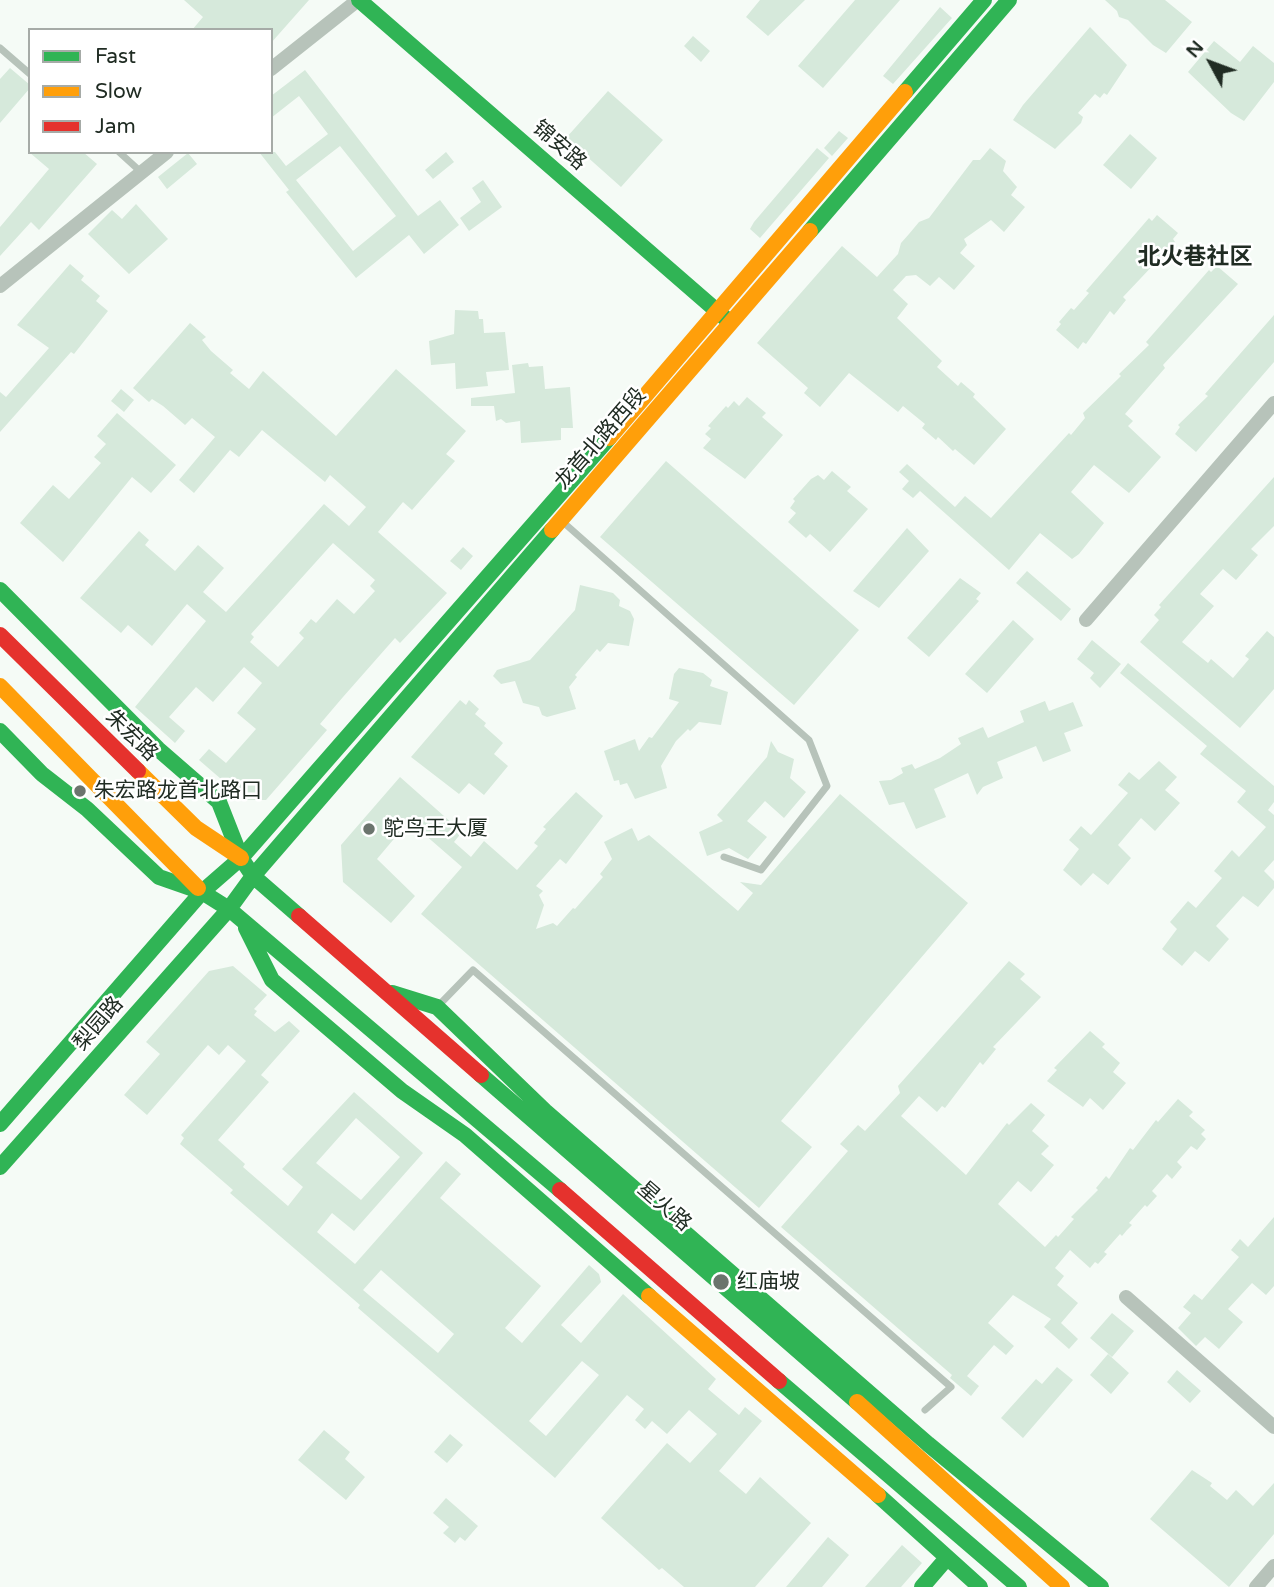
<!DOCTYPE html>
<meta charset="utf-8">
<style>
body{margin:0}
#map{position:relative;width:1274px;height:1587px;overflow:hidden;background:#f5fbf6;font-family:"Varela Round",sans-serif}
canvas{display:block}
.legend{position:absolute;left:28px;top:28px;width:245px;height:126px;box-sizing:border-box;background:#fff;border:2px solid #a6aba7;margin:0;padding:9px 12px;list-style:none;font-size:21px;color:#202c23}
.legend li{display:flex;align-items:center;gap:14px;height:35px}
.legend b{width:35px;border:2px solid #a6aba7}
.north{position:absolute;left:1176px;top:28px;width:70px;height:70px;-webkit-text-stroke:5px #fff;paint-order:stroke;rotate:311deg;font-size:19px;font-weight:700;line-height:28px;text-align:center;color:#202c23}
.north::after{content:'';display:block;margin:auto;width:24px;height:32px;background:#202c23;clip-path:polygon(50% 0,100% 100%,50% 72%,0 100%)}
</style>
<div id="map">
<canvas width="1274" height="1587"></canvas>
<ul class="legend">
<li><b style="height:9px;background:#30b455"></b>Fast</li>
<li><b style="height:9px;background:#ff9f0a"></b>Slow</li>
<li><b style="height:9px;background:#e5322d"></b>Jam</li>
</ul>
<div class="north">N</div>
</div>
<script>
const ctx = document.querySelector('canvas').getContext('2d');
ctx.lineJoin = 'round';
function paint(path, color) {
  ctx.fillStyle = color;
  ctx.fill(path, 'evenodd');
}
function strokePath(path, color, width, dash) {
  ctx.strokeStyle = color;
  ctx.lineWidth = width;
  ctx.lineCap = dash ? 'butt' : 'round';
  ctx.setLineDash(dash || []);
  ctx.stroke(path);
}
function write(font, color, halo, rows, align = 'center') {
  ctx.font = font + ' "Varela Round","Noto Sans SC",sans-serif';
  ctx.lineWidth = 5;
  ctx.setLineDash([]);
  ctx.textBaseline = 'middle';
  ctx.strokeStyle = halo;
  ctx.fillStyle = color;
  for (const [text, x, y, turn = 0] of rows) {
    ctx.save();
    ctx.translate(x, y);
    ctx.rotate((+turn || 0) * Math.PI / 180);
    ctx.textAlign = isNaN(turn) ? turn : align;
    if (halo) ctx.strokeText(text, 0, 0);
    ctx.fillText(text, 0, 0);
    ctx.restore();
  }
}
paint(new Path2D(`
 M184,0H309L271,43V30H192L203,17Z
 M760,0H805L768,36L746,17Z
 M855,0H900L823,88L798,66Z
 M1105,0H1165L1192,22L1166,53L1153,45L1128,20L1119,17L1117,11Z
 M940,7L952,18L893,84L883,76Z
 M1090,27L1127,65L1107,95L1104,93L1100,98L1095,94L1078,113L1083,117L1081,123L1055,149L1013,120L1023,105Z
 M693,36L710,51L701,62L684,46Z
 M1214,41L1240,62L1253,46L1274,63V82L1244,121L1231,113L1188,72Z
 M10,68L30,85V88L0,123V79Z
 M305,70L418,216L440,200L459,225L424,254L409,235L356,278L286,192L289,190L259,152H275L286,166L328,134L299,96L271,118V96ZM340,146L396,216L353,251L296,180Z
 M608,91L663,140L621,187L566,138Z
 M839,131L848,138L832,156L824,148Z
 M1130,134L1157,158L1131,189L1103,165Z
 M817,148L829,158L760,238L750,229L754,222Z
 M990,148L1006,161L1003,171L1017,187L1011,195L1025,207L1004,232L991,220L964,239L967,245L960,253L975,266L954,290L939,277L930,286L916,275L906,276L893,290L908,304L897,318L942,361L937,367L958,386L961,382L975,394L973,397L1006,429L974,465L955,449L953,451L938,437L936,440L922,428L925,424L903,406L898,412L849,373L820,407L804,393L808,388L757,343L842,246L877,277L898,254L901,243L909,234L919,222L929,218L973,160H980Z
 M29,152H83L97,164L39,230L31,222L0,256V227L49,169Z
 M446,152L454,162L433,179L425,170Z
 M188,153L197,164L167,189L158,177Z
 M483,180L502,207L469,231L460,218L481,202L472,188Z
 M136,204L168,239L129,274L88,234L112,210L122,219Z
 M1157,215L1178,233L1173,239L1175,242L1123,297L1126,300L1114,315L1110,311L1086,344L1083,342L1078,349L1056,330L1061,324L1059,322L1071,308L1074,310L1089,293L1086,291L1149,218L1152,221Z
 M70,264L84,276L81,280L100,296L96,301L108,311L74,354L71,352L0,432V392L6,397L49,348L17,325Z
 M1217,266L1238,284L1163,365L1165,368L1125,414L1133,421L1128,426L1161,457L1129,493L1094,465L1071,492L1104,523L1079,554L1072,559L1040,533L1009,570L920,491L913,498L902,489L909,481L899,472L907,464L955,507L965,496L991,518L1069,433L1071,435L1085,418L1083,413L1121,376L1119,374L1149,345L1146,342L1209,270L1211,272Z
 M455,310L478,311L479,319H483L484,333L505,332L509,370L486,372L488,386L456,389L455,363L431,365L429,341L454,334Z
 M1274,315V362L1196,452L1175,434L1180,427L1178,425L1208,396L1205,394Z
 M190,323L206,337L202,340L211,351L233,370L230,373L249,389L263,371L336,436L396,369L466,431L446,454L455,461L412,510L403,502L378,532L447,593L400,643L395,638L343,697L320,724L327,730L266,800H232L236,792L199,760L209,749L226,763L256,729L237,713L262,683L244,667L213,702L196,687L169,717L185,731L175,743L135,707L206,621L187,604L152,646L128,625L121,633L80,598L139,531L149,540L145,545L175,571L198,545L224,568L203,592L226,612L324,504L349,526L366,507L330,475L325,482L262,430L239,457L230,450L194,493L179,480L215,437L192,418L185,425L163,406L152,399L149,402L133,388ZM333,543L375,580L370,586L375,591L354,614L337,599L316,623L311,619L299,633L304,638L278,667L250,642L254,637L251,634Z
 M528,363L529,367L543,366L545,389L570,387L573,428H561V440L521,443L520,421L506,423L501,419L496,421L494,406H471V398L515,393L512,365Z
 M121,389L134,400L124,412L111,401Z
 M747,397L766,413L762,417L783,435L745,479L703,448L711,439L705,434L711,428L708,426L726,406L728,408L734,401L739,406Z
 M117,413L176,465L151,493L132,477L63,562L20,523L53,485L69,499L101,463L94,457L106,444L97,436Z
 M666,461L859,630L794,705L600,537Z
 M832,471L851,487L847,491L868,509L830,552L810,534L806,538L788,522L796,513L790,508L795,501L793,499L811,479L818,475L824,480Z
 M1274,477V526L1251,549L1258,555L1236,580L1223,569L1200,594L1214,606L1182,642L1208,663L1211,659L1233,678L1249,659L1245,656L1267,631L1274,637V689L1240,728L1140,642L1159,620L1154,615L1161,607L1159,605Z
 M907,528L929,551L879,608L853,591Z
 M463,547L473,556L461,570L450,561Z
 M1027,571L1071,609L1061,621L1016,583Z
 M960,578L981,593L976,599L979,601L929,657L907,638Z
 M580,585L613,593L620,600L619,606L630,611L634,619L629,646L608,643L600,652L597,649L575,675L577,677L569,687L576,709L547,717L542,715L539,707L523,703L515,681L501,684L493,676L497,670L530,660L575,610Z
 M1013,620L1034,639L987,693L965,674Z
 M1092,640L1121,664L1100,688L1090,678L1094,673L1077,659Z
 M1128,663L1274,786V802L1268,810L1274,815V860L1264,871L1274,881V888L1258,907L1243,896L1216,926L1229,939L1209,962L1195,951L1182,966L1162,949L1177,929L1170,922L1188,901L1196,908L1222,878L1214,871L1232,850L1239,857L1266,827L1237,802L1246,791L1200,754L1207,746L1120,673Z
 M679,668L703,673L712,680L710,686L728,692L721,725L699,722L690,731L688,729L676,741L661,766L667,788L635,799L627,783L620,785L619,780L614,781L604,751L635,739L639,751L649,737L652,738L679,702L669,699L674,674Z
 M460,700L466,705L469,700L479,709L475,714L486,723L484,726L503,743L494,754L508,766L484,795L469,783L459,794L411,757Z
 M1045,701L1049,711L1073,702L1083,726L1064,733L1071,751L1043,762L1036,746L997,762L1003,778L983,787L977,795L968,773L934,789L946,817L916,829L904,802L889,805L879,781L891,780L903,773L901,768L912,764L915,769L940,758L961,744L958,738L983,727L988,738L1024,722L1020,711Z
 M771,741L778,752L794,759L790,778L806,792L784,818L765,801L747,821L767,837L748,859L729,848L707,856L699,832L723,821L717,815L767,757Z
 M1159,761L1177,777L1165,790L1180,803L1155,831L1141,818L1118,845L1131,858L1108,885L1093,873L1081,886L1063,870L1079,849L1069,840L1081,826L1091,835L1128,793L1118,785L1129,772L1139,780Z
 M400,777L462,832L454,842L471,857L484,841L517,870L538,846L534,843L546,829L543,827L576,792L603,816L566,864L560,859L536,886L543,891L539,895L544,905L536,929L553,923L557,926L573,908L575,909L603,877L600,874L612,859L604,842L632,828L638,841L649,835L738,911L753,893L740,882L761,885L840,794L968,903L781,1121L812,1147L759,1208L421,914L462,867L409,821L377,859L415,896L391,923L343,882L341,845Z
 M1009,961L1025,974L1020,979L1041,997L993,1047L996,1049L983,1065L980,1062L945,1108L942,1106L937,1112L919,1096L901,1116L966,1175L1007,1123L1009,1125L1031,1103L1045,1115L1032,1131L1049,1146L1041,1154L1054,1165L1031,1192L1018,1181L998,1204L1045,1247L1056,1235L1058,1237L1074,1219L1071,1217L1098,1190L1096,1188L1106,1176L1109,1179L1130,1148L1133,1150L1156,1120L1158,1122L1178,1099L1193,1112L1189,1116L1205,1130L1201,1134L1206,1139L1197,1150L1191,1146L1177,1162L1182,1167L1172,1179L1167,1174L1152,1191L1157,1196L1147,1207L1145,1205L1129,1223L1132,1225L1127,1230L1122,1236L1120,1234L1104,1252L1107,1254L1098,1264L1095,1262L1090,1268L1070,1250L1055,1268L1064,1276L1057,1285L1078,1303L1061,1323L1078,1339L1069,1349L1044,1327L1051,1319L1013,1295L988,1323L1014,1346L1006,1355L994,1345L967,1376L979,1386L971,1396L950,1378L952,1375L781,1227L848,1151L840,1144L858,1125L865,1131L900,1093L898,1086Z
 M233,966L267,995L254,1009L257,1011L254,1015L275,1032L289,1021L300,1031L261,1075L269,1082L218,1140L245,1164L243,1167L288,1206L303,1187L282,1169L354,1092L423,1153L354,1231L332,1213L317,1232L355,1264L446,1161L461,1174L440,1198L541,1286L505,1328L522,1343L589,1265L599,1274L601,1282L561,1325L581,1343L623,1294L716,1379L708,1389L739,1415L745,1407L762,1421L719,1471L746,1494L760,1477L811,1523L755,1587H684L662,1568L659,1570L601,1518L667,1443L690,1463L717,1434L689,1410L667,1434L652,1421L645,1429L635,1420L644,1409L627,1395L555,1478L358,1308L360,1305L230,1193L233,1190L180,1144L184,1138L181,1135L246,1061L228,1045L219,1055L208,1045L147,1115L124,1095L160,1054L146,1042L209,971ZM356,1118L400,1157L361,1200L316,1163ZM381,1270L454,1334L438,1353L363,1290ZM582,1361L599,1375L546,1436L529,1421Z
 M1090,1031L1105,1044L1102,1047L1120,1063L1113,1072L1126,1083L1103,1110L1090,1098L1083,1107L1047,1081L1057,1070L1054,1068Z
 M1274,1217V1286L1266,1295L1252,1283L1228,1309L1243,1322L1219,1349L1205,1337L1196,1346L1178,1328L1191,1313L1183,1307L1194,1294L1202,1300L1239,1257L1231,1250L1240,1239L1248,1247Z
 M1112,1313L1134,1331L1112,1357L1090,1338Z
 M1108,1354L1129,1373L1111,1394L1090,1375Z
 M1057,1367L1073,1380L1023,1438L1001,1418L1036,1379L1042,1384Z
 M1177,1370L1201,1391L1190,1403L1167,1382Z
 M324,1430L350,1452L345,1459L365,1477L346,1500L298,1460Z
 M450,1434L463,1445L447,1463L434,1452Z
 M1192,1470L1212,1483L1210,1486L1227,1500L1236,1490L1253,1506L1274,1483V1534L1229,1587L1150,1519Z
 M446,1498L478,1526L465,1541L460,1537L455,1543L443,1533L449,1527L433,1513Z
 M828,1537L849,1555L822,1587H786Z
 M902,1545L922,1563L901,1587H865Z`), '#d6e9db');
strokePath(new Path2D(`
 M0,48L30,74
 M119,152L141,172
 M563,522L809,740L827,786L761,870L724,857
 M440,1004L473,970L951,1387L925,1410`), '#b7c3ba', 7);
strokePath(new Path2D(`
 M271,69L358,0
 M0,286L167,152
 M1086,620L1274,403
 M1126,1297L1274,1427
 M1256,1587L1274,1566`), '#b7c3ba', 14);
strokePath(new Path2D(`
 M359,0L725,318
 M905,92L984,0
 M810,231L1009,0
 M0,590L158,749L219,802L241,858L253,876L299,916
 M0,731L42,774L87,809L159,877L202,892L229,909L560,1190
 M246,928L272,980L402,1091L465,1135L649,1296
 M392,993L437,1007L545,1111L928,1444L1101,1587
 M481,1075L857,1402
 M0,1124L202,892L241,858L609,438
 M0,1167L229,909L253,876L552,530
 M779,1381L1019,1587
 M878,1495L980,1587
 M922,1587L947,1558`), '#30b455', 16);
strokePath(new Path2D(`
 M609,438L905,92
 M552,530L810,231
 M0,686L198,888
 M138,771L196,828L241,858
 M649,1296L878,1495
 M857,1402L1062,1587`), '#ff9f0a', 16);
strokePath(new Path2D(`
 M0,635L138,771
 M299,916L481,1075
 M560,1190L779,1381`), '#e5322d', 16);
for (const [x, y, r, color] of [
 [80,791,7,"#6b746d"],
 [369,829,7,"#6b746d"],
 [721,1282,9,"#6b746d"]
]) {
  const dot = new Path2D();
  dot.arc(x, y, r, 0, 2 * Math.PI);
  ctx.fillStyle = color;
  ctx.fill(dot);
  strokePath(dot, '#fff', 2.5);
}
write('21px', '#202c23', '#fff', [
 ["锦安路",559,146,41],
 ["龙首北路西段",601,439,-49],
 ["朱宏路",131,736,44],
 ["梨园路",99,1024,-49],
 ["星火路",664,1207,41]
]);
write('21px', '#202c23', '#fff', [
 ["朱宏路龙首北路口",94,791],
 ["鸵鸟王大厦",383,829],
 ["红庙坡",737,1282]
], 'left');
write('bold 23px', '#202c23', '#fff', [
 ["北火巷社区",1195,258]
]);
</script>
